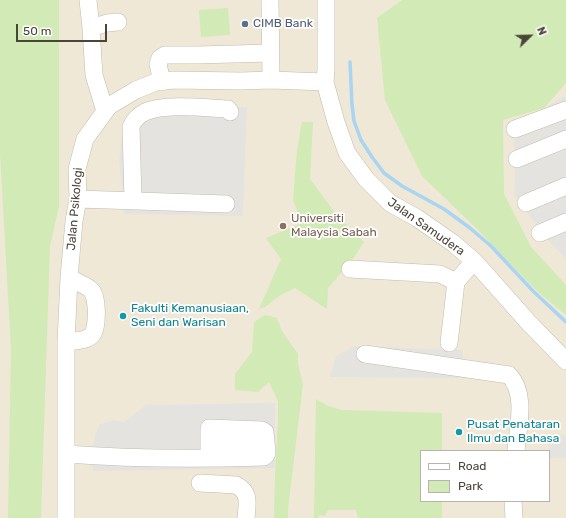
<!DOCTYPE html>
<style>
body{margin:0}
#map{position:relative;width:566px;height:518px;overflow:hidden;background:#f6f3ec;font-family:Rubik,sans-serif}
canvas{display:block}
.legend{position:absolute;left:420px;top:450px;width:130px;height:52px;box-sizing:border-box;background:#fff;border:1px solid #b7b4b0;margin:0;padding:5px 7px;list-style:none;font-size:12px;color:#4b4439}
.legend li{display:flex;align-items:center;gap:8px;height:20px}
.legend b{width:20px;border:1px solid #b7b4b0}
.north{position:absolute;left:510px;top:16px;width:40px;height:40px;-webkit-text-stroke:3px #fff;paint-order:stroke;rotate:67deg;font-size:11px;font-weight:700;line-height:16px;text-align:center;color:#4b4439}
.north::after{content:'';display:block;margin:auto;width:14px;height:18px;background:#4b4439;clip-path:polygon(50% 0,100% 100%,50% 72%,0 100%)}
.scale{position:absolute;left:16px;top:24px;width:91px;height:18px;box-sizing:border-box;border:2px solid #4b4439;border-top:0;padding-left:5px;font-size:12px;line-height:14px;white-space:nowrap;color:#4b4439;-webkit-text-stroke:3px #fff;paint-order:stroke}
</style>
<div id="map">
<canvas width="566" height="518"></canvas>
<ul class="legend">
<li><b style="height:5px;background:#fff"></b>Road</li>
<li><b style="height:11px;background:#d2eab5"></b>Park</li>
</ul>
<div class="north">N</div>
<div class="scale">50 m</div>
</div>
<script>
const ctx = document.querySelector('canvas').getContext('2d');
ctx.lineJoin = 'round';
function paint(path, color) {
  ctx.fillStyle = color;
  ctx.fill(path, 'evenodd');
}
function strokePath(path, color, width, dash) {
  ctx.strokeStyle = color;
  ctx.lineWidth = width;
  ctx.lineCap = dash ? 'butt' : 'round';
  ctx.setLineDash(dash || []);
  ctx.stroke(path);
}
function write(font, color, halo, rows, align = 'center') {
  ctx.font = font + ' Rubik,sans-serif';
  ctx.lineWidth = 3.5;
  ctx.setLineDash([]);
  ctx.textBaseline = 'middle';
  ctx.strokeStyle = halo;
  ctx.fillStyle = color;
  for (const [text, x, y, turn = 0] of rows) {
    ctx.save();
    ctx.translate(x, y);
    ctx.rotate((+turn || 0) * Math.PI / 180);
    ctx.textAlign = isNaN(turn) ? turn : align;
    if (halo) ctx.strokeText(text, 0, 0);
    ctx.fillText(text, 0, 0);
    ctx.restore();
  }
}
paint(new Path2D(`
 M0,0H566V518H0ZM421,451H549V501H421Z`), '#efe8d6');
paint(new Path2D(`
 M0,0H59V206L50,246L41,518H8L11,350L0,153Z
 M402,0H566V83L544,108L503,120L504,194L531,247L566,285V315L538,292L474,226L422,176L385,100L377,18Z
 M228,8L230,35L201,37L199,10Z
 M302,122H313L310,179L338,217L364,242L353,259L328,288L327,309L295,288L279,296L265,307L259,309L281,259L266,238L302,223L293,200L297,150Z
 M265,315L277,318L282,331L298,354V364L303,384L288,509V518H274L275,477L278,419V401L269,382L258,392L235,390V374L252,352L254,322Z
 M316,399L328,406L342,410L442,413V451H421V501H442V518H358L356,510H328L325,516L319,515L318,518H314Z`), '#d2eab5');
paint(new Path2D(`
 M566,96V259L545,236L515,196L514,125Z
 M247,107L243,216L124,214V199L119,163L122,135L129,121L162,108Z
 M355,346L462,350L466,378L330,377L336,356Z
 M275,403V468L93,471L92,454L95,435L100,424L114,420L124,422L146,405Z
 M566,435V458H549L550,436Z`), '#e5e3e0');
strokePath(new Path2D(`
 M350,62L352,105L354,121L361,140L372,157L384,173L402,186L444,209L470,228L491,246L534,292L566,322`), '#a9d4f2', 3.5);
const minor = new Path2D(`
 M88,0L91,28L94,75L105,111
 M270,0L271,80
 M326,0V69L325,82L336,122L347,153L366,179L390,203L417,218L453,243L474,261L529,323L566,361
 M91,28L107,23L118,22
 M162,82L158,64L160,58L165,55H197L270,53
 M515,129L566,110
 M517,159L566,139
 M78,199L226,204
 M133,200L131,127C133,121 139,115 145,112C165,103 206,108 228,109L230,112
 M526,203L566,186
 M540,233L566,222
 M350,269L440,274L456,282L474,261
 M66,342C74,341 87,341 92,335C98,328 98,297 91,290C86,285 76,282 69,278
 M449,343L456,282
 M365,354L509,375C527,394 518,427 516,451
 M209,442L266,443
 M66,454C132,459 198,459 264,457L266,455L267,453L265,432L262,430L209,428V458
 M200,483L236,485C251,493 247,504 246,518
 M513,501L514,518
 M66,518V342L69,278L74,221L78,199L77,169L85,139L109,106L136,90L156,82L173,80L241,81L271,80L325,82`);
strokePath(minor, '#c2bbae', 18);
strokePath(minor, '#fff', 17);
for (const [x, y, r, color] of [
 [245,24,4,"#5c6f8a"],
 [283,226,4,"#8d6e63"],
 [123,316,4,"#0f9aa8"],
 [459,432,4,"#0f9aa8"]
]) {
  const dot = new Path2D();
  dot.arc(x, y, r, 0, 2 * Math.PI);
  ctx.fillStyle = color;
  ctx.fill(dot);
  strokePath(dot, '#fff', 1.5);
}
write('12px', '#4e5e75', '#fff', [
 ["CIMB Bank",253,24]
], 'left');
write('12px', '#4b4439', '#fff', [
 ["Jalan Psikologi",75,209,-85],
 ["Jalan Samudera",426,227,35]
]);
write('12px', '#785e54', '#fff', [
 ["Universiti",291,219],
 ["Malaysia Sabah",291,233]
], 'left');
write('12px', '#0d838f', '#fff', [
 ["Fakulti Kemanusiaan,",131,309],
 ["Seni dan Warisan",131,323],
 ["Pusat Penataran",467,425],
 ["Ilmu dan Bahasa",467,439]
], 'left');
</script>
